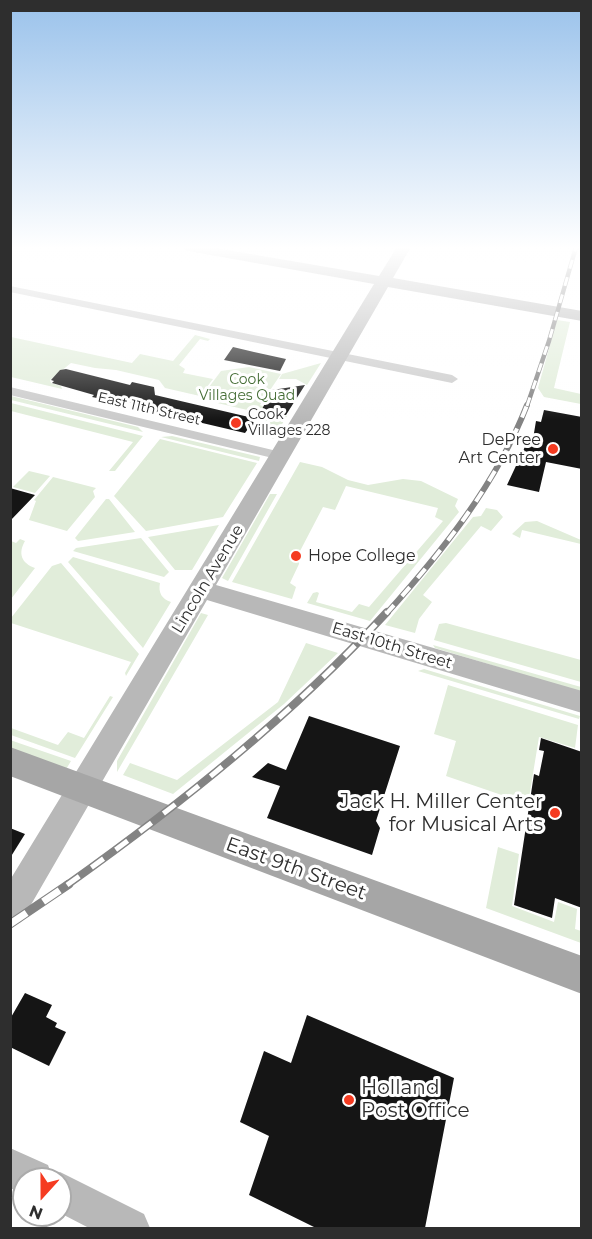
<!DOCTYPE html>
<style>
body{margin:0}
#map{position:relative;width:592px;height:1239px;overflow:hidden;background:#fff;font-family:Montserrat,sans-serif}
canvas{display:block}
.frame{position:absolute;inset:0;border:12px solid #2e2e2e;pointer-events:none}
.north{position:absolute;left:12px;top:1167px;width:60px;height:60px;box-sizing:border-box;background:#fff;border:2px solid #ababab;border-radius:50%;rotate:201deg;font-size:16px;font-weight:700;line-height:24px;text-align:center;color:#2e2e2e}
.north::after{content:'';display:block;margin:auto;width:21px;height:27px;background:#f53b21;clip-path:polygon(50% 0,100% 100%,50% 72%,0 100%)}
</style>
<div id="map">
<canvas width="592" height="1239"></canvas>
<div class="frame"></div>
<div class="north">N</div>
</div>
<script>
const ctx = document.querySelector('canvas').getContext('2d');
ctx.lineJoin = 'round';
function paint(path, color) {
  ctx.fillStyle = color;
  ctx.fill(path, 'evenodd');
}
function strokePath(path, color, width, dash) {
  ctx.strokeStyle = color;
  ctx.lineWidth = width;
  ctx.lineCap = dash ? 'butt' : 'round';
  ctx.setLineDash(dash || []);
  ctx.stroke(path);
}
function write(font, color, halo, rows, align = 'center') {
  ctx.font = font + ' Montserrat,sans-serif';
  ctx.lineWidth = 6;
  ctx.setLineDash([]);
  ctx.textBaseline = 'middle';
  ctx.strokeStyle = halo;
  ctx.fillStyle = color;
  for (const [text, x, y, turn = 0] of rows) {
    ctx.save();
    ctx.translate(x, y);
    ctx.rotate((+turn || 0) * Math.PI / 180);
    ctx.textAlign = isNaN(turn) ? turn : align;
    if (halo) ctx.strokeText(text, 0, 0);
    ctx.fillText(text, 0, 0);
    ctx.restore();
  }
}
paint(new Path2D(`
 M557,320L570,322L554,388L581,394V404L544,397L538,388Z
 M195,335L210,339L208,341L200,339L179,365L185,369L183,373L213,379L200,396L165,388L159,380L116,370L95,368L71,363L50,380L51,383L61,386L62,389L11,377V337L132,363L140,354L173,361Z
 M321,363L307,385L296,379H279L282,374Z
 M249,367L281,374L260,405L267,408L265,412L287,416L273,439L258,411L260,406L256,412L200,399L221,371Z
 M11,396L138,427L143,432L11,400Z
 M10,403H11L143,436L115,471H109L133,442L11,411Z
 M172,436L260,457L259,461L161,437Z
 M160,439L257,463L223,517L146,531L114,496Z
 M300,462L322,467L348,480L368,485L403,479L421,481L458,499L455,506L459,512L370,621L307,603L313,593L317,592L319,593L316,602L352,612L359,604L369,607L443,521L435,517L438,508L346,486L335,510L323,507L299,553V564L290,583L296,587L292,599L232,582Z
 M29,471L50,476L35,493L13,487Z
 M53,477L96,488L93,491L95,497L67,531L29,520L36,501L34,500Z
 M270,494H277L228,581L222,578Z
 M106,499H109L135,532L78,541L75,538Z
 M486,508L497,510L503,517L491,531L481,526L423,595L432,602L419,619L415,633L385,625L473,517L481,516Z
 M537,521L581,540V544L522,530L520,538L512,534L525,522Z
 M219,525L192,570H175L148,537Z
 M141,538L169,572L164,577L73,551L76,548Z
 M20,539L25,541C18,553 21,563 35,568L11,599V541L16,543Z
 M73,557L160,583C158,593 162,599 171,602L143,648L68,562Z
 M61,563L139,654L126,676L125,673L131,662L11,623V618L52,566Z
 M201,613L208,615L117,772V761Z
 M446,623L581,660V682L434,640L439,624Z
 M306,643L338,653L284,704L173,794L123,775L130,763L177,780L278,702Z
 M433,645L581,687V692L435,648Z
 M424,669L580,716L579,719L418,671Z
 M448,685L578,725L575,748L539,737L528,804L446,776L456,741L434,734Z
 M110,696L113,697L75,758L11,735V728L58,745L68,732L84,738Z
 M10,740L71,761L65,771L11,751Z
 M498,847L519,854L512,906L554,922L558,902L577,909L575,929L581,931V943L486,908Z`), '#e1edda');
paint(new Path2D(`
 M233,347L254,352L286,359L280,371L224,360Z
 M66,369L130,385L132,382L154,387L155,395L253,418L254,429H248L245,433L151,411L153,408L109,397L107,400L92,397L94,395L52,383L54,381L51,380L60,370Z
 M305,385L286,415L261,411L272,390Z
 M544,410L582,417V469L546,462L539,492L507,485L529,438L533,439L536,421L541,422Z
 M10,488L35,495L10,521Z
 M309,716L400,746L376,821L380,828L372,855L267,818L280,786L252,777L268,763L286,770Z
 M541,738L582,752V908L555,898L552,918L514,905L534,774L539,776L544,751L539,750Z
 M10,828L25,834L10,858Z
 M25,993L52,1005L46,1017L57,1023L55,1027L66,1032L49,1066L10,1047V1019Z
 M307,1015L454,1078L425,1228H316L249,1195L269,1136L240,1122L264,1051L291,1063Z`), '#151515');
paint(new Path2D(`
 M574,247H582V250L576,249Z
 M10,286L452,375L458,379L452,383L10,292Z
 M10,387L281,452L288,456L281,460L10,395Z`), '#cbcbcb');
paint(new Path2D(`
 M181,247H210L379,276L397,247H411L393,278L582,311V321L388,287L216,585L582,691V713L207,600L21,922L10,927V880L374,284L188,251Z
 M10,1148L48,1165L52,1176L60,1172L144,1214L150,1228H89L60,1213V1179H24V1194L10,1188Z`), '#b8b8b8');
paint(new Path2D(`
 M10,747L582,956V994L10,776Z`), '#a6a6a6');
const railFar3 = new Path2D(`
 M527,406L549,341L576,247`);
const railFar2 = new Path2D(`
 M386,614C442,552 497,483 527,405`);
const railFar1 = new Path2D(`
 M67,885C182,803 291,716 387,612`);
const rail = new Path2D(`
 M10,924L69,884`);
strokePath(railFar3, '#838383', 4.5);
strokePath(railFar2, '#838383', 6);
strokePath(railFar1, '#838383', 8);
strokePath(rail, '#838383', 9);
strokePath(railFar3, '#fff', 3, [9]);
strokePath(railFar2, '#fff', 4, [12]);
strokePath(railFar1, '#fff', 5, [15]);
strokePath(rail, '#fff', 7, [20]);
const sky = ctx.createLinearGradient(0, 0, 0, 420);
sky.addColorStop(0, '#9ac2eb');
sky.addColorStop(0.59, '#fff');
sky.addColorStop(1, '#ffffff00');
ctx.fillStyle = sky;
ctx.fillRect(0, 0, 592, 420);
for (const [x, y, r, color] of [
 [236,423,6,"#f53b21"],
 [553,449,6,"#f53b21"],
 [296,556,6,"#f53b21"],
 [555,813,6,"#f53b21"],
 [349,1100,6,"#f53b21"]
]) {
  const dot = new Path2D();
  dot.arc(x, y, r, 0, 2 * Math.PI);
  ctx.fillStyle = color;
  ctx.fill(dot);
  strokePath(dot, '#fff', 2);
}
write('14px', '#466e37', '#fff', [
 ["Cook",247,380],
 ["Villages Quad",247,396]
]);
write('14px', '#2e2e2e', '#fff', [
 ["East 11th Street",149,409,13]
]);
write('14px', '#2e2e2e', '#fff', [
 ["Cook",248,415],
 ["Villages 228",248,431]
], 'left');
write('16px', '#2e2e2e', '#fff', [
 ["DePree",541,440],
 ["Art Center",541,458],
 ["Hope College",308,556,"left"]
], 'right');
write('16px', '#2e2e2e', '#fff', [
 ["Lincoln Avenue",208,579,-59],
 ["East 10th Street",392,646,17]
]);
write('20px', '#2e2e2e', '#fff', [
 ["Jack H. Miller Center",543,802],
 ["for Musical Arts",543,825],
 ["Holland",361,1088,"left"],
 ["Post Office",361,1111,"left"]
], 'right');
write('20px', '#2e2e2e', '#fff', [
 ["East 9th Street",296,869,20]
]);
</script>
